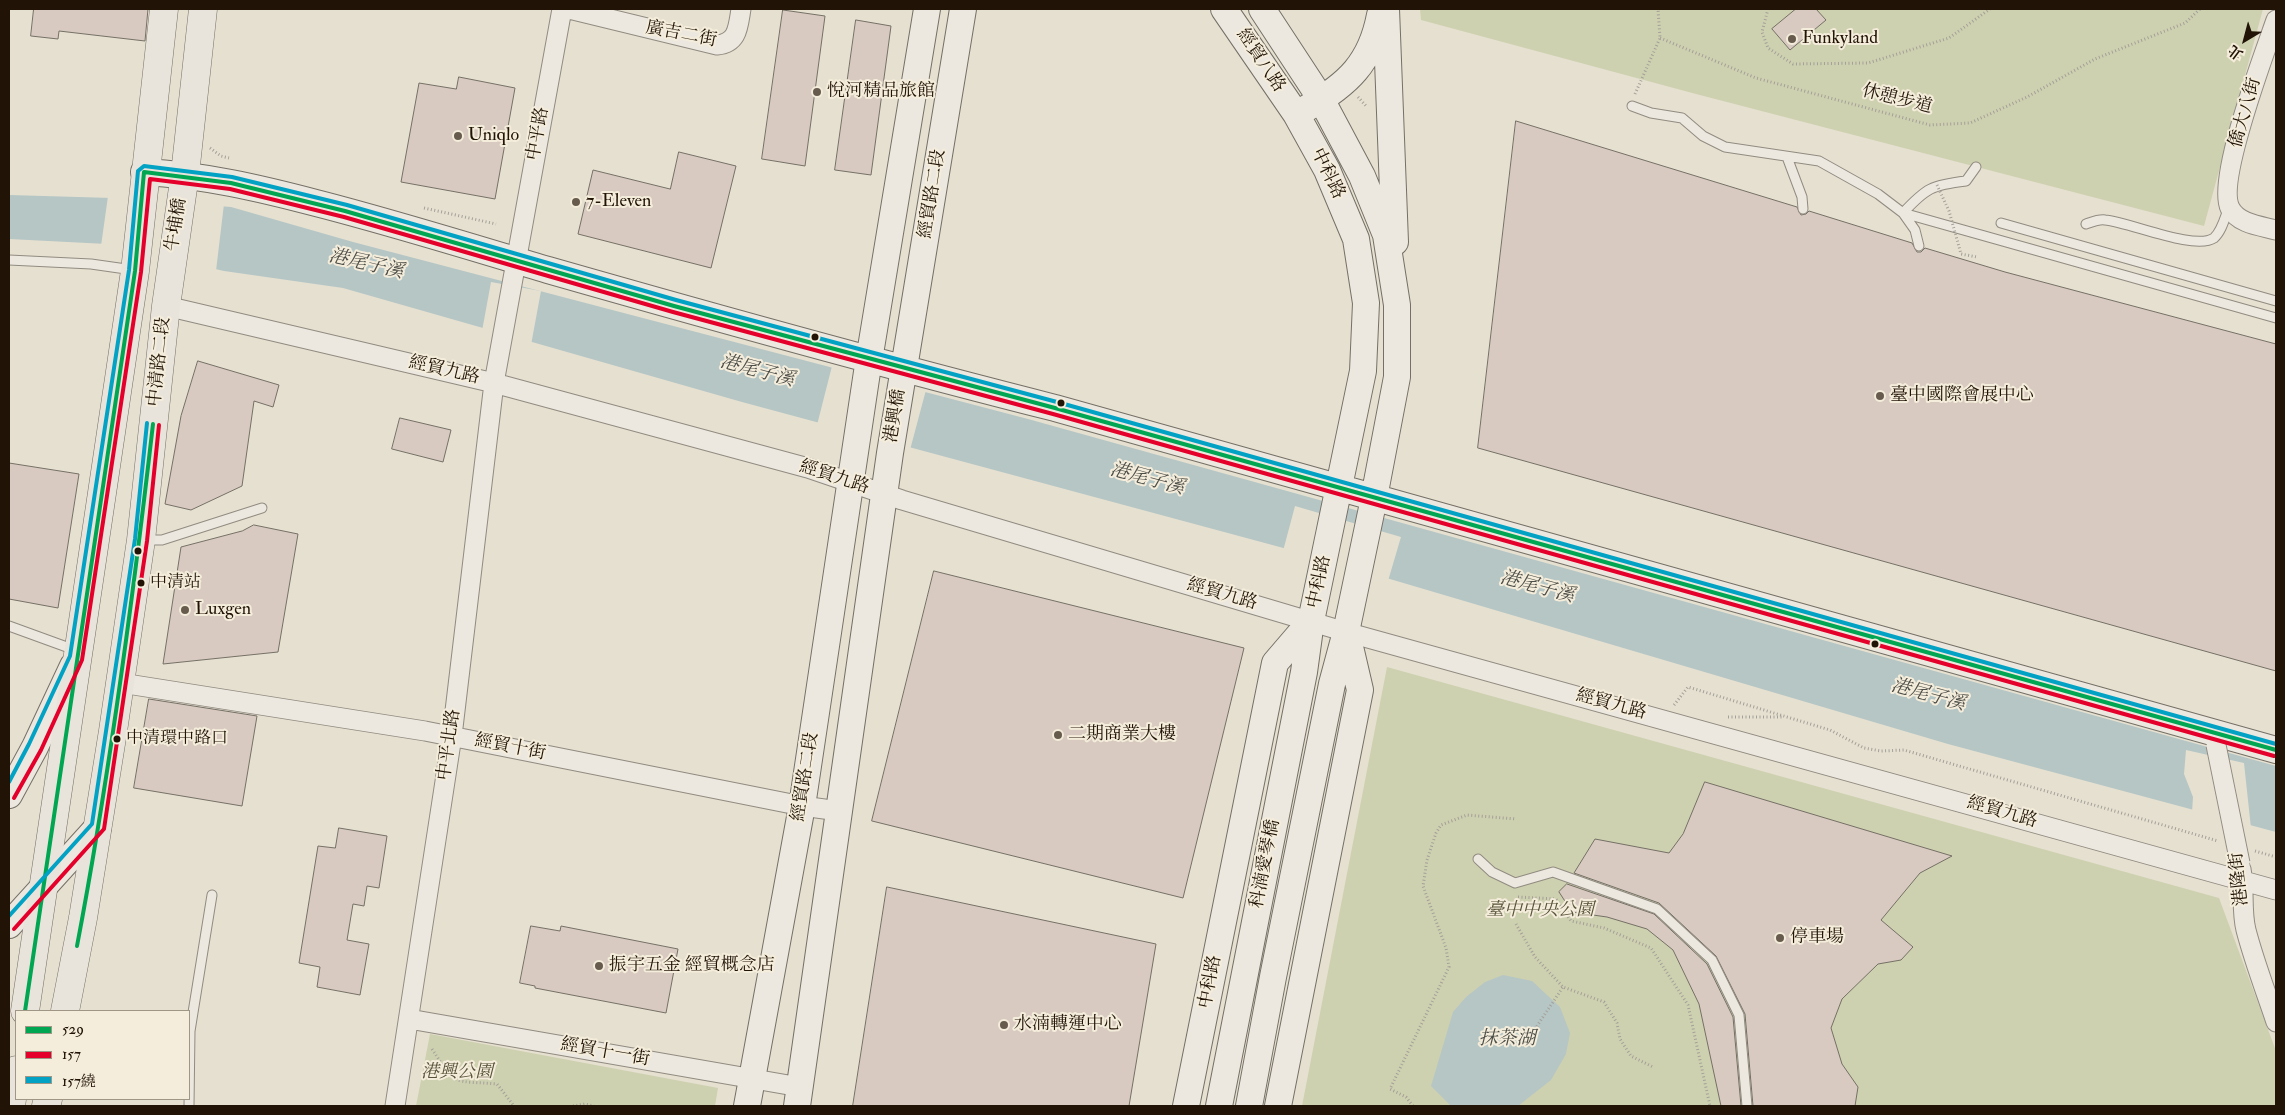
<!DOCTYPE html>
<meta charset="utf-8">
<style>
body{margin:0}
#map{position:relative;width:2285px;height:1115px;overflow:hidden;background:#e6e0d0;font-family:"IM FELL Double Pica","Noto Serif TC",serif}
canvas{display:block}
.frame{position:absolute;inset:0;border:10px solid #211407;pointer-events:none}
.legend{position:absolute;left:15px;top:1010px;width:175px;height:90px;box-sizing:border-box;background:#f5eddb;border:1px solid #a09686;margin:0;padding:6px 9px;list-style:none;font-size:15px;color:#211407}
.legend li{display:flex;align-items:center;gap:10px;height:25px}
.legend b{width:25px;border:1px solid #a09686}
.north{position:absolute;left:2220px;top:15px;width:50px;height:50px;-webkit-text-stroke:4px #f5eddb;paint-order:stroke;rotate:217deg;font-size:14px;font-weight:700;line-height:20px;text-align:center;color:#211407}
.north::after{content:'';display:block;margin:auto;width:18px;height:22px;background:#211407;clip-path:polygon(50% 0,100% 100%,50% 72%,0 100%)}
</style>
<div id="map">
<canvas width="2285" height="1115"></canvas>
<div class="frame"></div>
<ul class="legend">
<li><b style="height:6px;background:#00a651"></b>529</li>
<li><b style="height:6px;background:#e4002b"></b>157</li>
<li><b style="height:6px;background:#02a2c4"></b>157繞</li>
</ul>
<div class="north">北</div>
</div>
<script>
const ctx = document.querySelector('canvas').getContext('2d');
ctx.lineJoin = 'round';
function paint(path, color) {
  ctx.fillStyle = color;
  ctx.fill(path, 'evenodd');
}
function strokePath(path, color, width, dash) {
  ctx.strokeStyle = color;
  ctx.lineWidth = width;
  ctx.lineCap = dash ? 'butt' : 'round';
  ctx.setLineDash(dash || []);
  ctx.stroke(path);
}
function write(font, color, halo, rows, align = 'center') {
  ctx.font = font + ' "IM FELL Double Pica","Noto Serif TC",serif';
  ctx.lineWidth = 4;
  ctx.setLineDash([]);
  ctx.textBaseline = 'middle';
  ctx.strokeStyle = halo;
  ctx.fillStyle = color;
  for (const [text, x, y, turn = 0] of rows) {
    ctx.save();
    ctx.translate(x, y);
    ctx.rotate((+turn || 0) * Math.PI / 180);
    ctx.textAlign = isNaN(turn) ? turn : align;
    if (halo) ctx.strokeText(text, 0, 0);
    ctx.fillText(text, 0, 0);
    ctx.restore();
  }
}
paint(new Path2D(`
 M1420,9H2263L2204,226L1696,94L1421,20Z
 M1387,667L2219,898L2276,1051V1106H1302Z
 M430,1034L718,1088L715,1106H416Z`), '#ced1b0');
paint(new Path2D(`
 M9,195L112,198L231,207L353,242L1028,419L2276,766V832L1948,744L1302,553L742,402L343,288L224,271L107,244L9,239Z
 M1503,975L1532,981L1560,1007L1570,1033L1566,1054L1551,1080L1518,1106H1451L1431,1086L1453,1012L1466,997L1485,982Z`), '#b5c6c5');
paint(new Path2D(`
 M108,196L224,204L216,271L101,246Z
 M491,282L541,291L531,345L482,331Z
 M832,366L926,390L910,450L817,425Z
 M1295,506L1401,537L1388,581L1283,551Z
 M2186,750L2244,763L2251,828L2192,812L2193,797L2184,774Z`), '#e6e0d0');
const building = new Path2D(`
 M34,9H148L145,41L59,31L58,39L31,36Z
 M1796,9H1816L1826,20L1790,50L1772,29Z
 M783,10L825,16L805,166L762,159Z
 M856,20L891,26L871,175L835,170Z
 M459,77L515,88L495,199L401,182L419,83L456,89Z
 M1516,121L1797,207L1801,215L1806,214L1809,211L1912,243L1917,252H1921L1925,248L2005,272L2276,344V671L1478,448Z
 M679,152L736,166L711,268L578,234L593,170L670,189Z
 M198,361L279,385L273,407L254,401L242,486L191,510L165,504L181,416Z
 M400,418L451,430L443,462L392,449Z
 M9,463L79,474L58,608L9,599Z
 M254,525L298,534L278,652L163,664L181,547L242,531Z
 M934,571L1244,648L1183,898L872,821Z
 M149,699L257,716L242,806L134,788Z
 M1705,782L1952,856L1920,873L1881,920L1913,947L1901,960L1878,964L1842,999L1831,1028L1842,1064L1858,1087L1855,1106H1753L1745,1014L1716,956L1659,903L1574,873L1595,839L1669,853L1683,834Z
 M339,828L387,836L379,888L367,886L364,906L353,904L347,940L369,944L360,995L317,987L320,967L299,963L318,846L335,848Z
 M1567,884L1654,914L1707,964L1733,1017L1741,1106H1721L1699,1004L1673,950L1647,929L1607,917L1572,912L1559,892Z
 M887,887L1156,944L1129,1106H853Z
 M531,926L560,931L561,926L678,949L666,1013L535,988V986L520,983Z`);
paint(building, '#d8cac0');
strokePath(building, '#757066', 1);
const lane = new Path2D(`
 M1632,106L1651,113L1682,118L1703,136L1725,147L1819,161L1878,194L1903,213C1926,188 1932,185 1966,181L1976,167
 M1787,157L1802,197L1803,209
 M1903,213L2276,318
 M1903,213L1915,230L1919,246
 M2001,223L2276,301
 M2086,224C2092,222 2099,219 2105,220C2129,222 2195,251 2214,238C2222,231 2225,217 2229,207
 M9,260L91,264L133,270
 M143,540H162L262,508
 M9,626L75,650
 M1478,859L1492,872L1515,883L1553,872L1657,909L1712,960L1739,1015L1747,1106
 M189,1106L190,1031L212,895`);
const street = new Path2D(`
 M569,9L717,45C738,43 738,27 741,9
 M2276,20C2265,52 2216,180 2230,208C2238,224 2261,226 2276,230
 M166,306L494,383L808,468L902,500L1346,632L2276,890
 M121,683L425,731L802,806L839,811
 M2241,869C2245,890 2241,910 2246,930C2254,961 2266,992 2276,1022
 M409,1019L800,1087
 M395,1106L452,736L494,383L562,9`);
const secondary = new Path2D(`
 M1386,9L1395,242
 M1307,108C1348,84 1371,63 1380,15
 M144,172C203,175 259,188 316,203C394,223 471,247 548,270C716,318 885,365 1055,408L2276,750
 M9,795L35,747L73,666
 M9,925L98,827
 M747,1106L802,806L867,372L927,9
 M797,1106L890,453L963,9
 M1186,1106L1275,663L1311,621
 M1219,1106L1304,672L1311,621L1363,371L1366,303L1356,239L1327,170L1296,114L1224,9
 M1249,1106L1273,977L1332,684L1346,632L1372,508L1397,377V305L1386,235L1362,176L1321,99L1262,9
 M1278,1106L1360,690L1347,634`);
const primary = new Path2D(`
 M25,1011L135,271L164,9
 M65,1011L83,918L113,731L141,540L166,306L185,174L203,9
 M11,1106L16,1070
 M46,1106L48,1099`);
strokePath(lane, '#918b81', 11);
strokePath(street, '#918b81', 21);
strokePath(secondary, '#757066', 28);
strokePath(primary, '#757066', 29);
strokePath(new Path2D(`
 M1768,9L1762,32L1768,48L1793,64L1868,63L1949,38L1990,9
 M1660,38L1756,78L1930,125L1970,123L2027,97L2095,59L2185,23L2200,9
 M1635,94L1660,38L1658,9
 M1358,97L1367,107
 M210,148L221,156L229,158
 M424,208L496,224
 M1674,705L1688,687L1830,730L1864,748L1881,751L1904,750L2218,841
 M1728,717H1782
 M2255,851L2276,857
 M1518,897L1556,899L1571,921L1604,928L1651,948L1688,1005L1710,1106
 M1516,924L1535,957L1563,987L1604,1002L1617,1023L1620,1039L1631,1056L1653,1067
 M1529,1038L1563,987
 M432,1049C457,1088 453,1080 497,1084L514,1106
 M573,1106L585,1104L594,1106
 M1413,1106L1406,1097L1390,1089L1449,967L1446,948L1423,886L1427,860L1436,833L1441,825L1467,815L1516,819`), '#a49f98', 3, [1, 2.5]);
strokePath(lane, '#ece8e0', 9);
strokePath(street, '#ece8e0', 19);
strokePath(secondary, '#ece8e0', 26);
strokePath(primary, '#e9e4db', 28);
const streetBridge = new Path2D(`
 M2216,745L2240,863`);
strokePath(streetBridge, '#918b81', 21, []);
strokePath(new Path2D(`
 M1937,185L1949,211L1961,254L1977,257`), '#a49f98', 3, [1, 2.5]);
strokePath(streetBridge, '#ece8e0', 19);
strokePath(new Path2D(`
 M77,946C110,773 133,599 153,424
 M25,1011L135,271L144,172L231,183L345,211L674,306L1055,408L2276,750`), '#00a651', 4);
strokePath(new Path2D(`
 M14,798L41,750L82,660L141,272L150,179L230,189L344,217L673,312L1053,414L2274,756
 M14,929L104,829L147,541L159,425`), '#e4002b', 4);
strokePath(new Path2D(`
 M9,782L29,744L70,656L129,270L138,171L144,166L232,177L347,205L676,300L1057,402L2276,744
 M9,916L92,824L135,539L147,423`), '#02a2c4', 4);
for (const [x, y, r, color] of [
 [1792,39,5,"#665b4d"],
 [817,92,5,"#665b4d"],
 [458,136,5,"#665b4d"],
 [576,202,5,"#665b4d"],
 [815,337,4.5,"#211407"],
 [1880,396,5,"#665b4d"],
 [1061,403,4.5,"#211407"],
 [138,551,4.5,"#211407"],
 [141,583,4.5,"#211407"],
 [185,610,5,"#665b4d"],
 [1875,644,4.5,"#211407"],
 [1058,735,5,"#665b4d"],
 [117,739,4.5,"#211407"],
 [1780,938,5,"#665b4d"],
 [599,966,5,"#665b4d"],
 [1004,1025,5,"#665b4d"]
]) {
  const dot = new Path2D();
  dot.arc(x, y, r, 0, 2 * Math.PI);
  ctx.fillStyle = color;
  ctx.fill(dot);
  strokePath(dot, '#f5eddb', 2);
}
write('17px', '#211407', '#f5eddb', [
 ["中清站",150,583],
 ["中清環中路口",126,739]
], 'left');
write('18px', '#211407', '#f5eddb', [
 ["廣吉二街",681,35,11],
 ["經貿八路",1260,61,56],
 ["休憩步道",1897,100,14],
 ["僑大八街",2246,113,-74],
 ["中平路",539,134,-80],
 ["中科路",1327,174,64],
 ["經貿路二段",933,194,-81],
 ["牛埔橋",177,225,-81],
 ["中清路二段",160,362,-84],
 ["經貿九路",444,371,13],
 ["港興橋",896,416,-81],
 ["經貿九路",834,478,18],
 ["中科路",1320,582,-78],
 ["經貿九路",1222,595,16],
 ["經貿九路",1611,705,15],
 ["中平北路",450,745,-82],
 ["經貿十街",510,748,11],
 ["經貿路二段",806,777,-81],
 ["經貿九路",2002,813,16],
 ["科湳愛琴橋",1266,864,-79],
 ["港隆街",2240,879,-96],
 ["中科路",1211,982,-79],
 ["經貿十一街",605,1053,10]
]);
write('18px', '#211407', '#f5eddb', [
 ["Funkyland",1802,39],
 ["悅河精品旅館",827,92],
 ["Uniqlo",468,136],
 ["7-Eleven",586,202],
 ["臺中國際會展中心",1890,396],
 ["Luxgen",195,610],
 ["二期商業大樓",1068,735],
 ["停車場",1790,938],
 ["振宇五金 經貿概念店",609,966],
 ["水湳轉運中心",1014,1025]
], 'left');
write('italic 18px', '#575239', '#f5eddb', [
 ["臺中中央公園",1540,911],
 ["港興公園",457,1073]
]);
write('italic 19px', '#4d4e48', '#f5eddb', [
 ["港尾子溪",366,265,13],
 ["港尾子溪",757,372,15],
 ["港尾子溪",1147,480,15],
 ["港尾子溪",1537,588,15],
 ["港尾子溪",1928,696,15],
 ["抹茶湖",1507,1040]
]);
</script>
